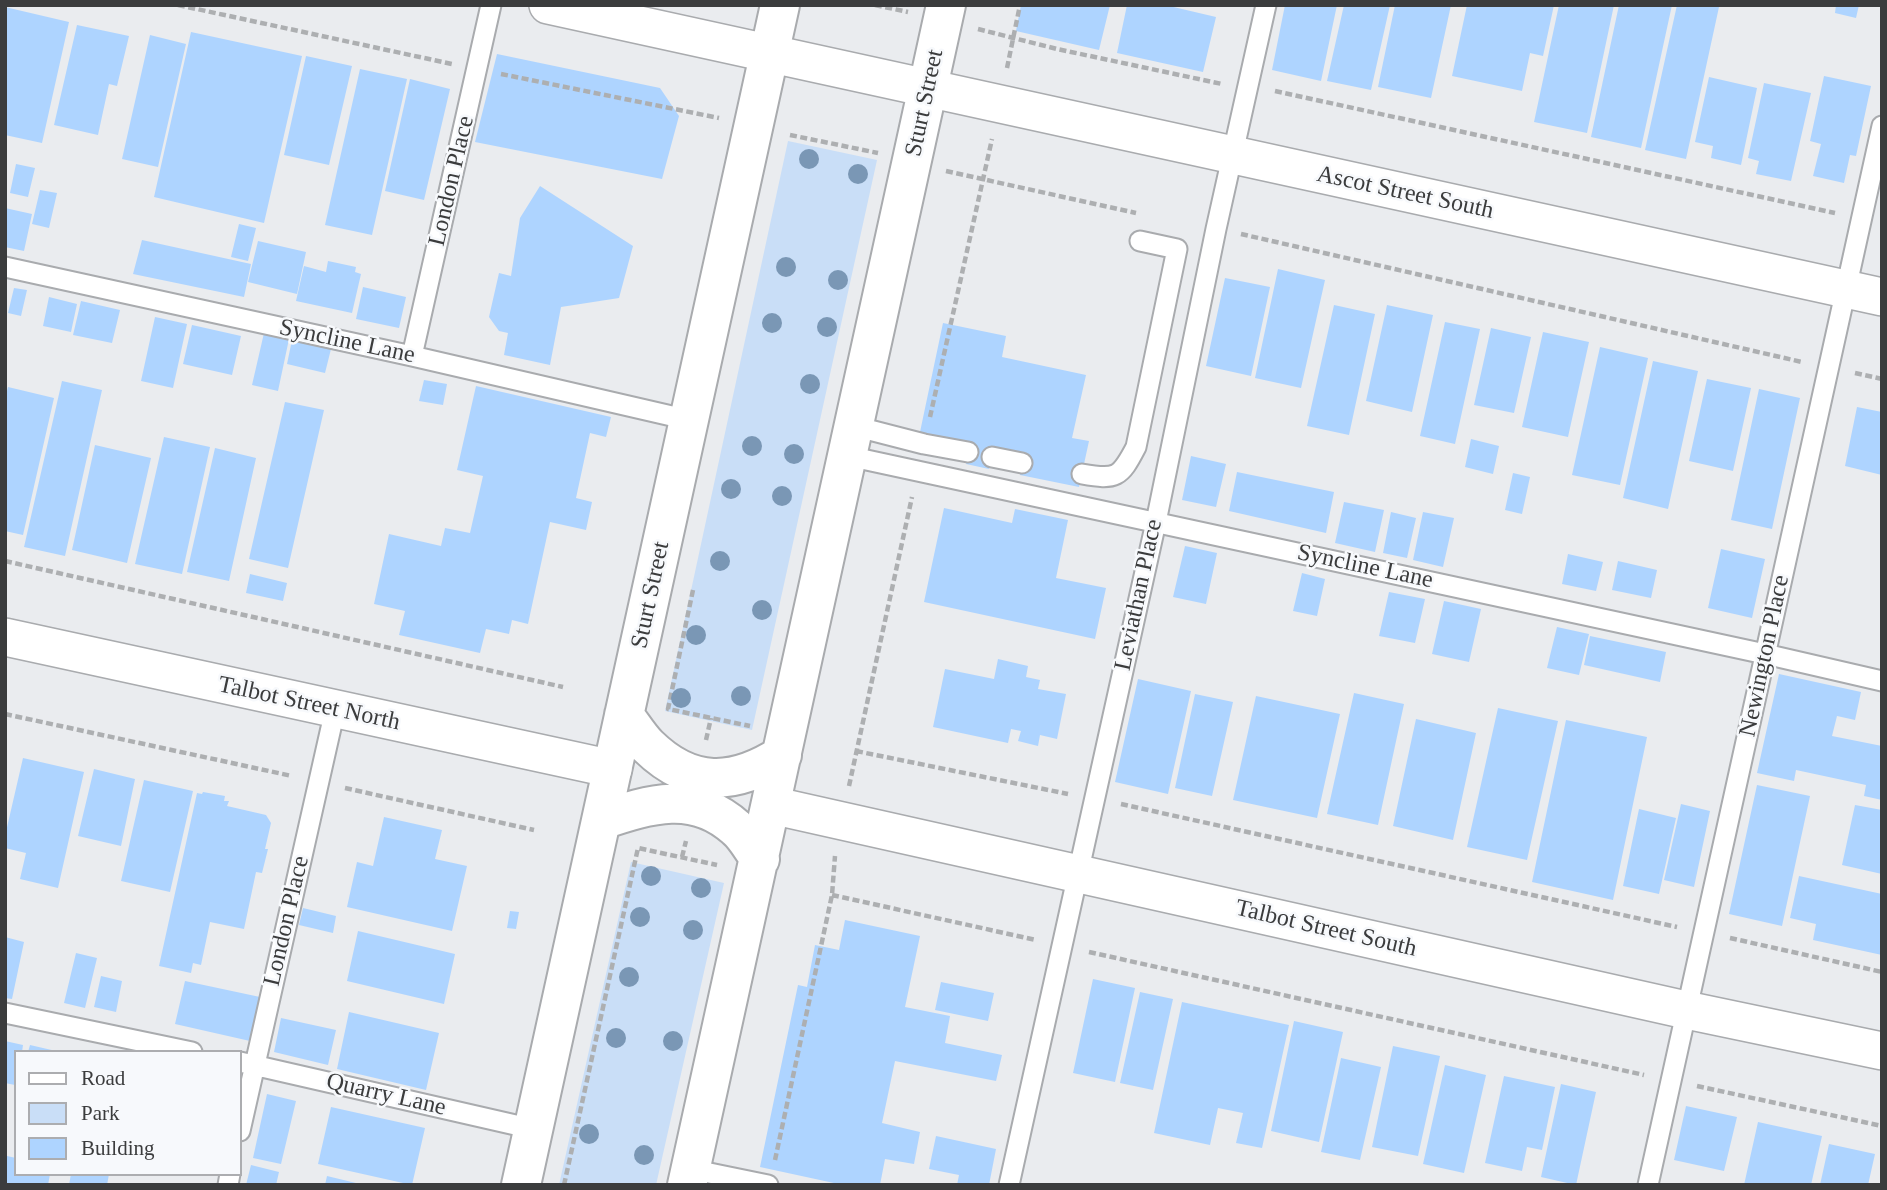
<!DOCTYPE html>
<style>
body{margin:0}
#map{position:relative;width:1887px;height:1190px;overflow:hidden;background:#eaecef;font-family:"Times New Roman",serif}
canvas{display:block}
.frame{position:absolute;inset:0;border:7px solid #3b3c3d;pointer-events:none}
.legend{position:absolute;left:14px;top:1050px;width:228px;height:126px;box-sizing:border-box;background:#f7f9fc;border:2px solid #acadb0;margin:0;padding:9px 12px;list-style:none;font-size:21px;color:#3b3c3d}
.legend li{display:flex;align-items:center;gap:14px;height:35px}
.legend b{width:35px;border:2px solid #acadb0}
</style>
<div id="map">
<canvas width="1887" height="1190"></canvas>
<div class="frame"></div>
<ul class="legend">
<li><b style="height:9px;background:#fff"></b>Road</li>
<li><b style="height:19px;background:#c9def7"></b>Park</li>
<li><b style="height:19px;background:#aed4ff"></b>Building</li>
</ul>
</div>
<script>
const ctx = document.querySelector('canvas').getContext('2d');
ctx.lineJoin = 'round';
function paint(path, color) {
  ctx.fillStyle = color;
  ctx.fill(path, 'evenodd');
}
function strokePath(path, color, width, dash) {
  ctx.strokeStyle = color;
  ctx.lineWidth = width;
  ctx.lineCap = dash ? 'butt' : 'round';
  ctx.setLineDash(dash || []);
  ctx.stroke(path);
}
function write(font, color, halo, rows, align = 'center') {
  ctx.font = font + ' "Times New Roman",serif';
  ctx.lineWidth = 5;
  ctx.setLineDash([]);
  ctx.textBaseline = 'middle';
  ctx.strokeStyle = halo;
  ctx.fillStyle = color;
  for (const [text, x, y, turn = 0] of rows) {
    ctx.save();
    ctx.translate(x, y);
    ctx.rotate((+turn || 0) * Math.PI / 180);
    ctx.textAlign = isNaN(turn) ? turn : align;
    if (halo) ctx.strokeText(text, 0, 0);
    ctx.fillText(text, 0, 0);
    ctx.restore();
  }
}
paint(new Path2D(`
 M788,141L877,160L752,730L665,711Z
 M631,862L724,883L656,1185H559Z`), '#c9def7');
paint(new Path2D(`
 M1021,5H1110L1099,50L1016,31Z
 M1127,5H1165L1216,17L1203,72L1117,53Z
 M1285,5H1337L1321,81L1272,70Z
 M1344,5H1390L1371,90L1327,81Z
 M1395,5H1451L1431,98L1378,87Z
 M1467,5H1554L1543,56L1530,53L1522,91L1452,76Z
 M1559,5H1614L1587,133L1534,122Z
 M1619,5H1672L1641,148L1591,137Z
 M1677,5L1719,7L1686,159L1645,150Z
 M1836,5H1859L1856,18L1835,13Z
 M5,7L69,22L42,143L5,135Z
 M77,25L129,36L117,86L109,84L98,135L54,125Z
 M191,32L302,56L264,223L154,197Z
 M150,35L186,44L158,167L122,159Z
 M497,54L660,88L679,116L662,179L475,142Z
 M306,56L352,66L329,165L284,155Z
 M360,69L407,79L372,235L325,225Z
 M1824,76L1871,86L1856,156L1850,155L1844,183L1813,176L1821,144L1810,141Z
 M1709,77L1757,88L1741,165L1711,158L1713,146L1695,142Z
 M410,79L450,89L424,200L385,191Z
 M1764,83L1811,93L1791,181L1756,174L1759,161L1748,158Z
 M16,164L35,168L28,197L10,193Z
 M540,186L633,246L619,298L561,307L550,365L504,355L508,333L499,331L489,317L499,273L511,276L520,218Z
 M40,190L57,193L49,228L32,224Z
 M5,208L32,214L24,251L5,247Z
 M239,224L256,228L248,261L231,257Z
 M142,240L251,264L244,297L133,274Z
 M258,241L306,252L297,294L248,282Z
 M328,261L356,267L355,272L361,274L352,313L296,301L304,266L326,272Z
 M1278,269L1325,280L1301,388L1255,378Z
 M1225,278L1270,287L1251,376L1206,366Z
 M363,287L406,297L399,328L356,319Z
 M14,288L27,290L21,316L8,313Z
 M49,297L77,304L71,332L43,326Z
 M81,301L120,310L112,343L73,335Z
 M1334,305L1375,314L1349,435L1307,426Z
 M1387,305L1433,315L1412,412L1366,401Z
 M155,317L187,324L173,388L141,381Z
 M1445,322L1480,329L1455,444L1420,436Z
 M943,323L1006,336L1002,357L1086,375L1072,438L1089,441L1079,487L1020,475L1024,454L994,448L989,469L966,464L971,443L920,432Z
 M192,325L241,336L232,375L183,364Z
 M1491,328L1531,337L1514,413L1474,405Z
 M1543,332L1589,342L1568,437L1522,427Z
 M264,333L289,339L278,391L252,385Z
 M292,340L331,349L325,373L287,364Z
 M1600,347L1648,358L1620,485L1572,475Z
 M1653,361L1698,371L1668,509L1623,498Z
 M1707,379L1751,388L1733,471L1689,461Z
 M424,380L447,384L443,405L419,401Z
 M62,381L102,390L65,556L24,547Z
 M476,386L611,417L606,437L590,433L576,498L592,502L586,530L550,522L528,624L512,620L509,634L486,629L480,653L399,635L405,611L374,604L389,534L441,546L445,528L470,533L483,476L457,470Z
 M8,387L54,398L23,535L5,531V399Z
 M1759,389L1800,398L1772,529L1731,520Z
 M285,402L324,410L288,568L249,559Z
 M1857,407L1882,412V475L1845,466Z
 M164,437L210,447L182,574L135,564Z
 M1471,439L1499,446L1493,474L1465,467Z
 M95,445L151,458L127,563L72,550Z
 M215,448L256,458L229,581L187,572Z
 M1191,456L1226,464L1216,507L1182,500Z
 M1237,472L1334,492L1326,533L1229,511Z
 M1513,473L1530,477L1522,514L1505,510Z
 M1344,502L1384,510L1375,552L1335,543Z
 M944,508L1012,523L1015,509L1068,520L1056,578L1106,588L1095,639L924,602Z
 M1391,512L1416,518L1407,558L1383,553Z
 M1423,512L1454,518L1443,567L1413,560Z
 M1185,546L1217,553L1206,604L1173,597Z
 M1721,549L1765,559L1752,618L1708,608Z
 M1568,554L1603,562L1596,591L1562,584Z
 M1618,561L1657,570L1651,598L1612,590Z
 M1302,573L1325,579L1317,616L1293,611Z
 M250,574L287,583L283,601L246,593Z
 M1389,592L1425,599L1415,643L1379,636Z
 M1444,601L1481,609L1469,662L1432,654Z
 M1557,627L1589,634L1579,675L1547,668Z
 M1590,636L1666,652L1660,682L1584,665Z
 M998,659L1028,666L1026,677L1040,680L1038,689L1066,694L1057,739L1040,735L1038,746L1018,741L1021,731L1011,729L1008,743L933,727L945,669L994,679Z
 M1779,674L1861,692L1855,720L1837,716L1832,736L1882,746V800L1864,796L1866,785L1796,770L1794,781L1757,773Z
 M1138,679L1191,691L1168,794L1115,782Z
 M1354,693L1404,704L1378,825L1327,814Z
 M1195,694L1233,702L1212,796L1175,788Z
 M1256,696L1340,714L1317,818L1233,800Z
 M1498,708L1558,721L1527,860L1467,847Z
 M1416,719L1476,733L1453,840L1393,826Z
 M1566,720L1647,737L1613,900L1532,882Z
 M23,758L84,772L58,888L20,879L26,853L5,848V836Z
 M94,769L135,779L121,846L78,836Z
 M144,780L193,791L170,892L121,881Z
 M1757,785L1810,796L1782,926L1729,914Z
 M203,792L225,796L224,801H229L227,806L266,815L271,823L265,849H268L262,873L256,872L244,929L210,922L201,965L193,963L191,973L159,966L197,793L202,794Z
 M1681,804L1710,811L1694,887L1664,880Z
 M1855,805L1882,810V874L1842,865Z
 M1639,809L1676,818L1659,894L1623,886Z
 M384,817L442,830L435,859L467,866L452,931L347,907L357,862L373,866Z
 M1799,876L1882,894V955L1813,940L1816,924L1790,918Z
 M303,908L336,916L333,933L299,925Z
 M510,911L519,912L516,929L507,928Z
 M845,920L920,936L905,1007L950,1016L945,1043L1002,1055L996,1081L895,1061L882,1123L920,1132L914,1164L885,1159L880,1185H843L760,1167L798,985L807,987L815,945L839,950Z
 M358,931L455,954L444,1004L347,981Z
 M5,937L24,942L12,999L5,998Z
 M76,953L97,958L85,1008L64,1003Z
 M101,976L122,981L116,1012L94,1007Z
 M1093,979L1135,988L1115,1082L1073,1073Z
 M185,981L260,997L250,1041L175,1024Z
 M941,982L994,993L988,1021L935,1010Z
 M1140,992L1173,999L1153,1090L1120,1083Z
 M1182,1002L1289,1025L1262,1148L1236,1143L1243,1113L1218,1108L1210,1145L1154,1133Z
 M349,1012L439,1033L426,1090L337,1069Z
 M281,1018L336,1030L328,1065L274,1052Z
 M1294,1021L1343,1032L1319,1142L1271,1131Z
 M5,1041L23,1045L22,1052H16L15,1085L5,1083Z
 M30,1045L56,1051V1052H28Z
 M1393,1046L1440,1056L1418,1156L1372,1147Z
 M1341,1058L1381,1067L1360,1160L1321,1152Z
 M1445,1065L1486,1075L1464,1173L1423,1164Z
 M1504,1076L1555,1087L1542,1150L1527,1147L1522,1171L1485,1163Z
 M1561,1084L1596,1092L1576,1185L1541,1177Z
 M267,1094L296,1101L281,1164L253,1158Z
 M1686,1106L1737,1117L1724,1171L1674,1160Z
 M331,1107L425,1128L412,1185L318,1164Z
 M1758,1122L1822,1136L1811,1185H1744Z
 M936,1136L996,1149L989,1185H957L959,1175L929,1169Z
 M1829,1144L1875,1154L1868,1185H1820Z
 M7,1156L16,1158V1174H50L48,1185H5Z
 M251,1165L279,1172L276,1185H246Z
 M71,1174H109L107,1185H69Z
 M327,1176L360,1184V1185H325Z`), '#aed4ff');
const lane = new Path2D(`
 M5,267L412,356L689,420
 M412,356L491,5
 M854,426L924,444L968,452
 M848,456L1765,654L1882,681
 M992,457L1022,463
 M1082,474C1116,480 1120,478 1136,447L1177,249L1140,241
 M5,1013L192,1052
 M240,1062L533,1129
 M240,1131L335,710
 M690,1169L768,1185
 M228,1185L230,1174
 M1009,1185L1156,522L1216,229L1266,5
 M1648,1185L1882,126`);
const street = new Path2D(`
 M548,5L1882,297
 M5,637L613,769
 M771,805L1686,1010L1882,1051`);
const secondary = new Path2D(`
 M624,715C632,725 639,737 648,746C691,788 734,786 782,755
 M602,820C650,804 694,790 736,828C746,836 752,849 760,859
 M521,1185L780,5
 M687,1185L946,5`);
strokePath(lane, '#a9abae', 23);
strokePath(street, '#a9abae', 40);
strokePath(secondary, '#a9abae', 42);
strokePath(new Path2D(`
 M178,5L452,64
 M875,5L908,12
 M978,29L1057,49L1222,84
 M1007,68L1020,5
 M501,74L719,118
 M1275,91L1835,213
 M790,135L878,153
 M946,171L1136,213
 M1241,234L1802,362
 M1855,373L1882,379
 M930,417L992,139
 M5,561L563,687
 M693,590L668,709L750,726
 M5,714L292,776
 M706,740L711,718
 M856,751L1068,794
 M849,786L912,497
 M345,788L534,830
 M1121,804L1677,927
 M682,857L686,841
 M832,895L1036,940
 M1730,938L1882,972
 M1089,952L1644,1075
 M1697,1086L1882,1126
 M775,1160L832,895L835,856
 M564,1185L638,848L717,865`), '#adafb1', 4.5, [7, 3.5]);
strokePath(lane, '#fff', 19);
strokePath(street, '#fff', 37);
strokePath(secondary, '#fff', 38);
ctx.fillStyle = '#7a97b5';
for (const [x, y] of [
 [809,159],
 [858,174],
 [786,267],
 [838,280],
 [772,323],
 [827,327],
 [810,384],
 [752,446],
 [794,454],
 [731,489],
 [782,496],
 [720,561],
 [762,610],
 [696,635],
 [741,696],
 [681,698],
 [651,876],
 [701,888],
 [640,917],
 [693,930],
 [629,977],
 [616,1038],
 [673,1041],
 [589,1134],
 [644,1155]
]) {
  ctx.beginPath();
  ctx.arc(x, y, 10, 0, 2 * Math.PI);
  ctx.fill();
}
write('24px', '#3b3c3d', '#f7f9fc', [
 ["Sturt Street",925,103,-78],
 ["London Place",452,181,-77],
 ["Ascot Street South",1405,193,12],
 ["Syncline Lane",347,342,12],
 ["Syncline Lane",1365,567,12],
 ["Sturt Street",651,595,-78],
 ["Leviathan Place",1139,595,-78],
 ["Newington Place",1765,656,-78],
 ["Talbot Street North",309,704,12],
 ["London Place",287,921,-77],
 ["Talbot Street South",1326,929,13],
 ["Quarry Lane",386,1095,13]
]);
</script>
